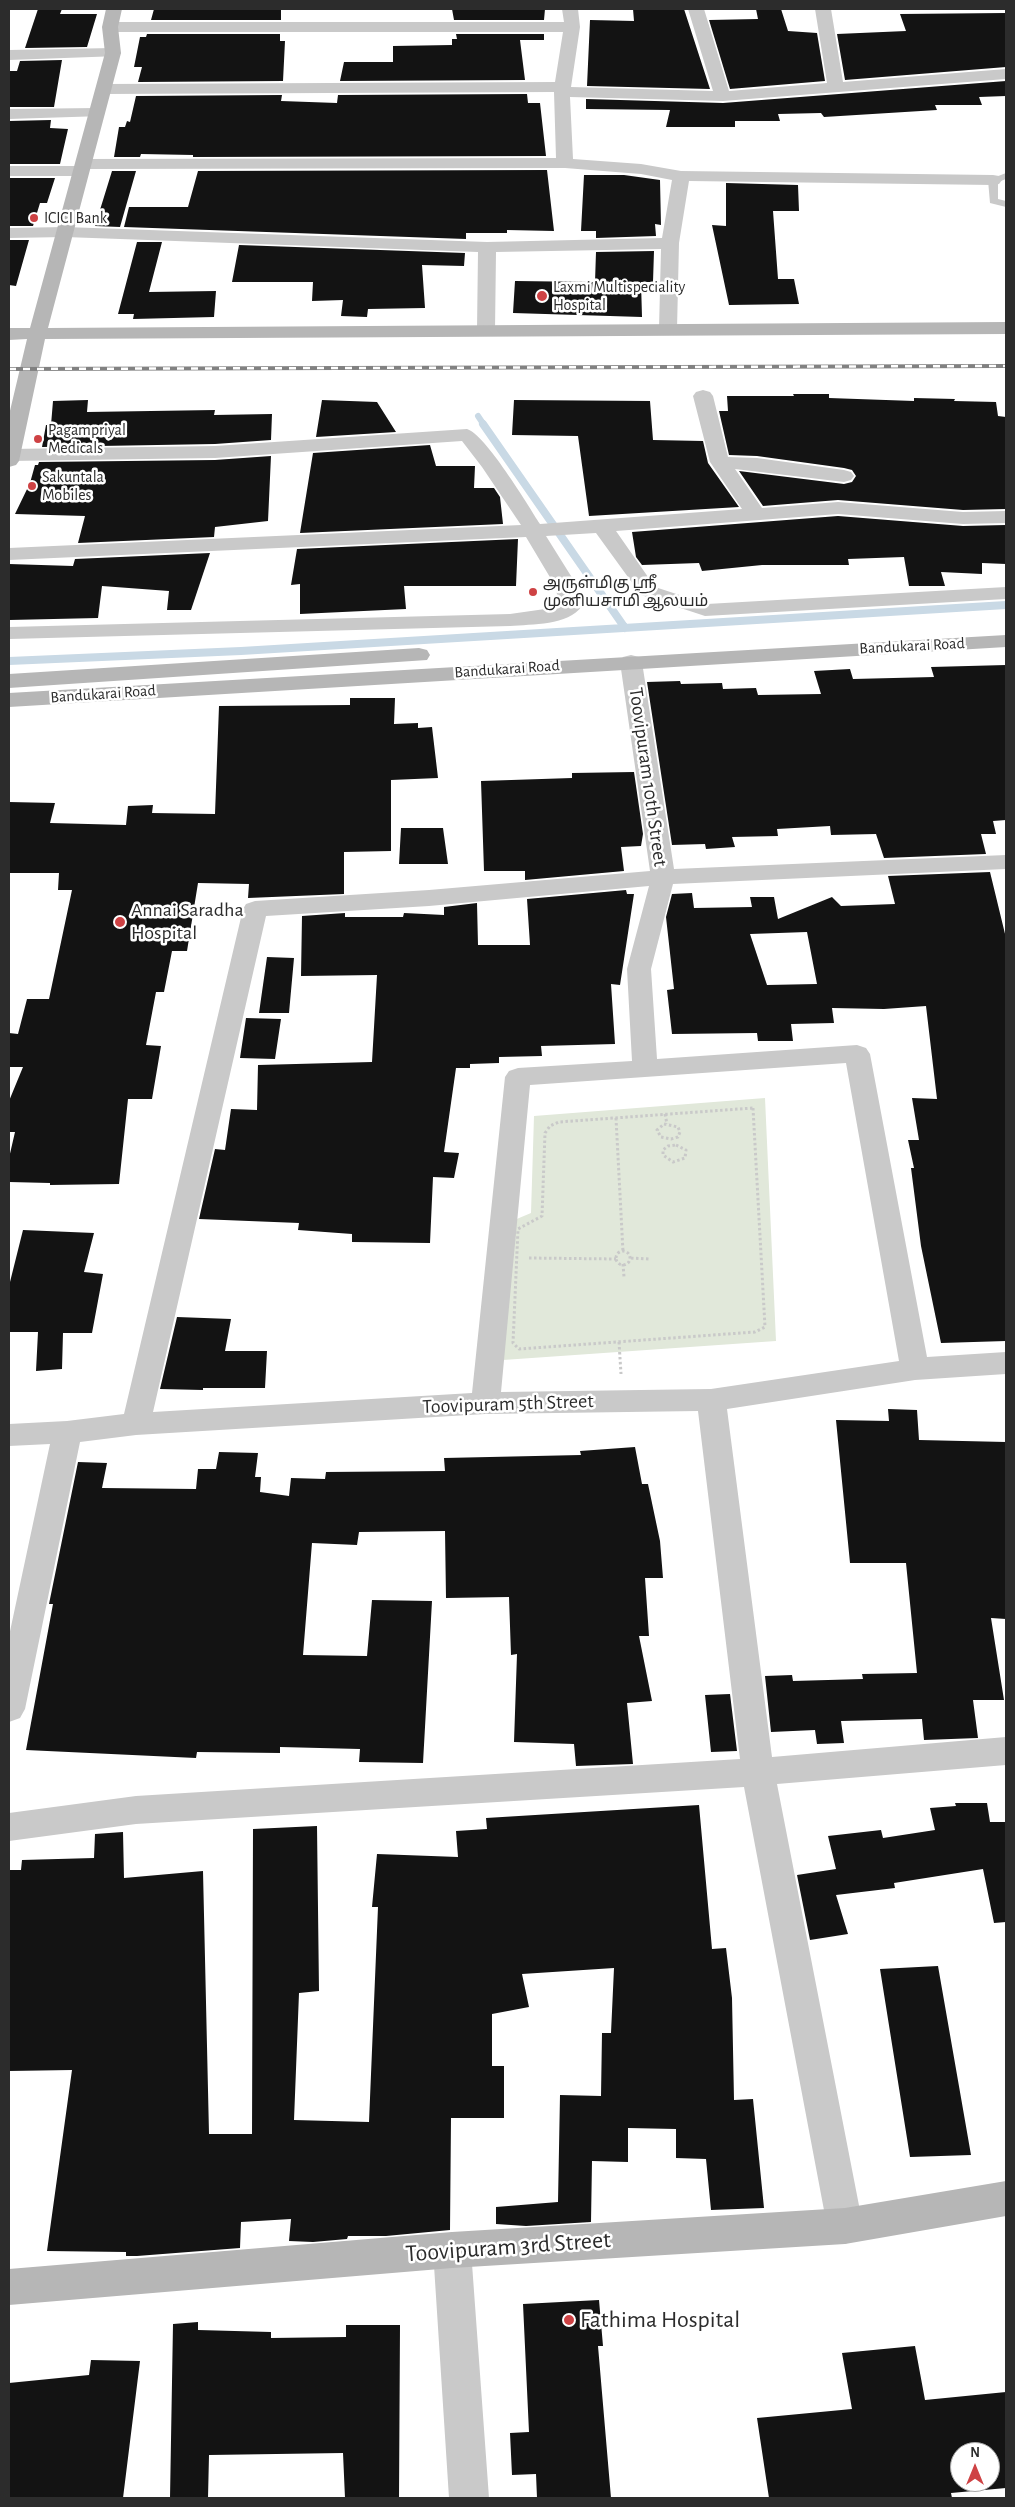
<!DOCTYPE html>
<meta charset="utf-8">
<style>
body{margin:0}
#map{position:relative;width:1015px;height:2507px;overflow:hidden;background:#fff;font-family:"Alegreya Sans",sans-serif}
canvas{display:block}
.frame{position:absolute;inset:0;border:10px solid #2c2c2c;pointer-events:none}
.north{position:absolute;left:950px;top:2442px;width:50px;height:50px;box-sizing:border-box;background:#fff;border:1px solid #ababab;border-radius:50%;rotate:0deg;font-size:14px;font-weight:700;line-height:20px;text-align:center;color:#2c2c2c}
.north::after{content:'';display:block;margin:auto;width:18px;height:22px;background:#ce4244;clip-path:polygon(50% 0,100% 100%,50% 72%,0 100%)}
</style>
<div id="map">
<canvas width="1015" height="2507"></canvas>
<div class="frame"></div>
<div class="north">N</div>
</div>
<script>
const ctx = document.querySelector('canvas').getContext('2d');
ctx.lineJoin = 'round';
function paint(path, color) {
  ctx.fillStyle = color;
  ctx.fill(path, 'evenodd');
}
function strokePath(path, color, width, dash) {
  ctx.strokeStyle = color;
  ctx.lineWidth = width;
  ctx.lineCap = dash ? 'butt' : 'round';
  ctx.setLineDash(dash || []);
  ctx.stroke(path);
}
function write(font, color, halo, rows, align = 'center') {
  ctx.font = font + ' "Alegreya Sans","Noto Sans Tamil",sans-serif';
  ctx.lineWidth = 5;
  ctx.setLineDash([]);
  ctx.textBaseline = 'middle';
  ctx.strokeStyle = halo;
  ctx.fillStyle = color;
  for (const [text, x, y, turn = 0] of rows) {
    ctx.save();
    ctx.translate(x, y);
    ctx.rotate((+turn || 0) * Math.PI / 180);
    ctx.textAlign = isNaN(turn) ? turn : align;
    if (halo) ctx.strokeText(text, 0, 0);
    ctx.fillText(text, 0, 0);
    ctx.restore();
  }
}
paint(new Path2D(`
 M765,1098L776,1341L503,1360L512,1221L531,1213L534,1116Z`), '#e1e8da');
strokePath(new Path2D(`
 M478,416L484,425`), '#c9d9e5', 6);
strokePath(new Path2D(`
 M483,424L625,628
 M9,661L241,651L1006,605`), '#c9d9e5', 8);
paint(new Path2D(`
 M38,9H62L60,14H97L87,47L25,48Z
 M154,9H281V20H151Z
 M452,9H545L544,20H454Z
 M633,9H684L710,89L587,86L590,20L634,21Z
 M756,9H781L788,31L817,33L825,81L730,89L709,20L758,19Z
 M1006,13V67L845,80L837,34L906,31L900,14Z
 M147,34H280V41H285L283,81L138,82L142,67H134L140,37H146Z
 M456,34H544V40H520L525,80L340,81L344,62H393V46L452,45V39H457Z
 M62,60L54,107H9V71H17L20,61Z
 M1006,81V96L979,97L982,105H935L937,110L824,117L821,113L778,114L780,121H735V127H666L670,110L586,109V99L723,103Z
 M527,94L528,103H540L546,156L193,157V155L141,154L140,157H114L119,127H125L127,121L130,122L136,96L282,95L281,101L337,103L338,95Z
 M51,120L50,128L68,129L60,164H9V121Z
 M547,170L554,231L507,230V233H466V239L124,227L129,207H188L198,171Z
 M112,171H136L120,227L95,226Z
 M584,175H624L660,180L661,225L655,224L656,236L596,238V231H581Z
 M9,178H55L47,203H40L33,226H9Z
 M726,183L798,185L799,211H773L778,279H794L799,304L729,305L712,225L726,226Z
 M9,240H29L16,286L9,285Z
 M137,242H162L149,292L216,291L214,317L133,319L134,314H118Z
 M239,245L465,253L464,266L422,265L425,308L368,309L367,317L341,316L343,300L312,301L313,282H232Z
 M654,251L653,282H641L642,317L513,313L515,281L595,282L596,252Z
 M793,394H829V398L914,401V398L955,399L954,401L996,402L998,416L1006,417V509L963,510L838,500L763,506L739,471L844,484L852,482L856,476L852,470L844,468L757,456L729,455L719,411H728L727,396H794Z
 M88,400L87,412L215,410L214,415L272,414L271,440L215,444L42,447L46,425H51L53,401Z
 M322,400L377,402L396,432L316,437Z
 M514,400L650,401L653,440L703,441L708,463L739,507L589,516L578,436L512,435Z
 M430,445L436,466H475L474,488H494L500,497L503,524L300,533L313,453Z
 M271,456L268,521L215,527L214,537L78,543L85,516L15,514L30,483L35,465H38L39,462L215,460Z
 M838,516L963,526L1006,525V564L982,563V574L941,572L945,586H909L904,557L848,559L849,565H762L702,571L699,563L642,565L636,557L632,532Z
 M518,539L516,586H404L406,609L300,614V584L291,585L297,549Z
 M210,553L191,610H167L169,591L102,586L98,618L9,620V564L73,566L75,559Z
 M1006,665V820L993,821L996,834H981L986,854L884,858L876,834L831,835L830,826L777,829L778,836L732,837L735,847L706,849L705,844L672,845L647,682L680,681L681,684L722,683L723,689L756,688L758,695L821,694L814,671L850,669L853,679L934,677L931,667Z
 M350,698H395L394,724L418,723V728L432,727L438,778L391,780V851L344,852V894L248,898L249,884L198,883L187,951H172L164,992H156L146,1045L161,1046L152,1099H128L119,1184L50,1185V1183L9,1182V1158L15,1132H9V1101L23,1067H9V1033L18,1034L27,999H49L72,890H58L59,873H9V802L55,803L50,823L126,825L128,806L153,805L152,813L215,814L219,706L350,705Z
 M634,772L643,834L641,846L621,847L624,871L525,880V871H484L481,781L572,778V773Z
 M401,828H443L448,864H399Z
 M990,872L1006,938V1341L941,1343L921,1246L911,1168H914L908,1140H919L912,1098L937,1099L926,1006L884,1009L832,1008L834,1023L791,1024L793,1041H758L757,1033L672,1034L667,990L674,989L666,917L672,894L692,893L694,908L752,907L750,897H774L778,919L832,897L841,906L895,904L888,876ZM807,932L817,984L767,985L750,934Z
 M626,890L627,894H634L620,985L611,984L615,1044L541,1046L542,1056L499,1057V1063L470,1064V1068H456L444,1152L459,1153L454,1178L433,1177L430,1243L352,1242V1234L298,1230L299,1223L199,1219L215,1149L225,1150L231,1109L257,1110L258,1065L372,1062L377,975L301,976L302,916L345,913V917H403L404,913L444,915V907L477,903L478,945H530L527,899Z
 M267,957L294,958L289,1013H259Z
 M246,1018L281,1019L275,1059L240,1058Z
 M23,1230L94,1233L84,1272L103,1274L92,1333H63L62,1369L36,1371L38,1332H9V1286Z
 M177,1317L231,1319L225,1351H267L265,1388H203V1390L160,1389Z
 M888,1409L917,1410L919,1440L1006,1442V1619L991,1618L1004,1700H973L978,1738L924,1740L922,1719L841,1721L844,1743L817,1744L815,1730L771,1732L765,1676L792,1675L793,1681L863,1679L862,1674L917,1673L906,1563H850L836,1420L889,1421Z
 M635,1447L642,1484H648L660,1541L663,1578H645L649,1636H639L652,1701L627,1703L633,1764L576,1766L574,1744L514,1742L517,1654L511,1655L509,1597L446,1598L445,1531L359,1532L357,1545L312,1543L303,1655L367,1656L372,1600L432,1601L423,1763L359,1762L360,1749L280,1747V1753L197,1752L196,1758L26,1750L53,1604H49L78,1462L107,1463L102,1488L196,1489L198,1469H216L219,1452L258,1453L255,1477H261L260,1492L289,1496L291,1478L325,1479L326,1472L445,1471L444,1458L581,1455L580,1451Z
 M730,1694L737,1751L711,1752L705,1695Z
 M955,1803H987L990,1822H1006V1922L994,1923L983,1869L894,1883L895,1888L836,1895L848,1934L810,1940L797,1875L836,1869L828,1836L881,1830L883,1838L935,1830L930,1808L956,1806Z
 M699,1805L712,1949L726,1948L732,1998L734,2100L753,2099L764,2208L711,2210L706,2159L676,2158V2129L628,2128V2162L592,2161L591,2222L526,2226L496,2224V2207L558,2202L560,2095L601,2096L602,2033H611L614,1968L522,1974L529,2007L492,2014V2066H504V2118H451L450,2230L386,2236H348L347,2239L313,2242L289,2241L291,2219L241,2222L240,2248L137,2256H126V2252L47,2251L72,2070L9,2071V1870H21L22,1860L94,1858L95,1834L123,1832L124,1878L203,1871L209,2134H252L253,1829L317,1826L319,1991L299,1993L294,2120L369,2122L378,1907H372L377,1854L458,1857L456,1831L487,1829L486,1818Z
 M938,1966L971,2155L910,2157L880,1969Z
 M599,2300L603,2346H598L611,2498H537L536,2474L512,2475L510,2433L529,2432L523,2304Z
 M198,2322V2330L271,2332V2338L346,2337V2325H400L399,2498H345L343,2453L209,2455L208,2498H170L173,2324Z
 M915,2346L925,2400L1006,2392V2488L951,2493L952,2498H769L757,2418L852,2409L842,2353ZM960,2452H990V2482H960Z
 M91,2360L140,2361L123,2498H9V2383L89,2375Z`), '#131313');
strokePath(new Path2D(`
 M753,1108L765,1327L755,1332L519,1349L513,1343L518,1229L542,1216L545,1133L550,1126L559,1122Z
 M665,1114L667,1124
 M616,1118L623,1252
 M664,1124L678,1127L680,1132L678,1137L671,1139L661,1137L657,1130Z
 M676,1145L686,1150L685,1158L673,1162L663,1155V1150L668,1146Z
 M616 1258a7 7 0 1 1 14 0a7 7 0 1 1-14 0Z
 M529,1258L616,1259
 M631,1258L649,1259
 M623,1264L624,1277
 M619,1342L621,1374`), '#c9c9c9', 3, [2.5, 2.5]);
paint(new Path2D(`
 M1006,173V179L998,182V199L1006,201V207L990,203L988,180Z`), '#c9c9c9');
paint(new Path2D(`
 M562,9H578L580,27L571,87L713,91L688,9H704L729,91L827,83L815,9H831L843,82L1006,69V79L723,101L570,97L573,159L641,164L681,171L993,175L999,176L1002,180L999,184L993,185L689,181L679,243L677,329L675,333H661L659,329L661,249L496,252L495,330L493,334H479L477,330L478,252L65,237L9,238V228L65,227L487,242L662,238L672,180L641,174L565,168L88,169L87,175L81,176H9V166H76L77,160L83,159L556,158L554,92L104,94L96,89L104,84L555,82L563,32H110L102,27L110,22H564Z
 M113,48L119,50L121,53L119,56L9,60V50Z
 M97,108L105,113L103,116L9,119V109Z
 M703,390L710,392L713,396L728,457L757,458L844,470L851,472L854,476L851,480L844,482L735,469L762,508L838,502L963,512L1006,511V523L963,524L838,514L616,531L655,587L707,604L1006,587V599L705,616L641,595L596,533L546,536L576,584L582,606C568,626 532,624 510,626L9,639V627L510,614L552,608L560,604L554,584L526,537L9,560V548L521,525L482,467L462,441L215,458L10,461L9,449L215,446L467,429C485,434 528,505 540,524L742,509L710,462L693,396L696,392Z
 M631,655L639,657L642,662L674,869L1006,855V869L673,884L651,969L657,1059L857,1045L866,1048L870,1054L927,1357L1006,1352V1374L915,1380L727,1409L772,1757L1006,1737V1765L777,1784L863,2226L858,2239L845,2244L832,2239L827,2226L744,1787L136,1824L9,1841V1813L136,1796L740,1759L698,1411L485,1414L136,1435L80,1442L25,1709L20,1718L9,1722V1636L50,1444L9,1446V1424L67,1421L124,1414L243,909L246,904L255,901L429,890L650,871L620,662L623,657ZM649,886L627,969L632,1061L518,1068L509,1071L505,1077L472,1393L153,1412L266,916L429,906ZM846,1063L899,1361L711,1389L501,1392L530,1085Z
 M452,2232L465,2237L471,2250L489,2498H449L433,2250L439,2237Z`), '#c9c9c9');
paint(new Path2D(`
 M106,9H122L118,27L121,53L48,328L1006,322V334L45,339L19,461L16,465L9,467V415L27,339L9,340V328H30L105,53L102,27Z
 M1006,635V647L9,707V693Z
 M419,648L427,650L430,655L427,660L9,688V674Z
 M1006,2181V2216L845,2244L452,2268L9,2305V2269L452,2232L845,2208Z`), '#b6b6b6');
const rail = new Path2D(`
 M9,369L1006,366`);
strokePath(rail, '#818181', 4);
strokePath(rail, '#fff', 2.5, [7]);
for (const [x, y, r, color] of [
 [34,218,5,"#ce4244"],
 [542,296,6,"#ce4244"],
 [38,439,5,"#ce4244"],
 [32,486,5,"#ce4244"],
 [533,592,5,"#ce4244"],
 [120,922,6,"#ce4244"],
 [569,2320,6,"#ce4244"]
]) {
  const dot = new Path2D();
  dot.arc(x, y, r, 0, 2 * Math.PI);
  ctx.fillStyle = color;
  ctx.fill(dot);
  strokePath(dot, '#fff', 2);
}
write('16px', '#2c2c2c', '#fff', [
 ["ICICI Bank",44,218],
 ["Laxmi Multispeciality",553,287],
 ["Hospital",553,305],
 ["Pagampriyal",48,430],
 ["Medicals",48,448],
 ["Sakuntala",42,477],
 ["Mobiles",42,495],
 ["அருள்மிகு ஶ்ரீ",543,583],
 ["முனியசாமி ஆலயம்",543,601]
], 'left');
write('16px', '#2c2c2c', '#fff', [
 ["Bandukarai Road",912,646,-3],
 ["Bandukarai Road",507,669,-4],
 ["Bandukarai Road",103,694,-4]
]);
write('20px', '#2c2c2c', '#fff', [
 ["Toovipuram 10th Street",648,777,82],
 ["Toovipuram 5th Street",508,1404,-2]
]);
write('20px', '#2c2c2c', '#fff', [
 ["Annai Saradha",131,910],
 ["Hospital",131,933]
], 'left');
write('24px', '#2c2c2c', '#fff', [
 ["Toovipuram 3rd Street",508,2247,-4]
]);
write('24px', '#2c2c2c', '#fff', [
 ["Fathima Hospital",580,2320]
], 'left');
</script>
